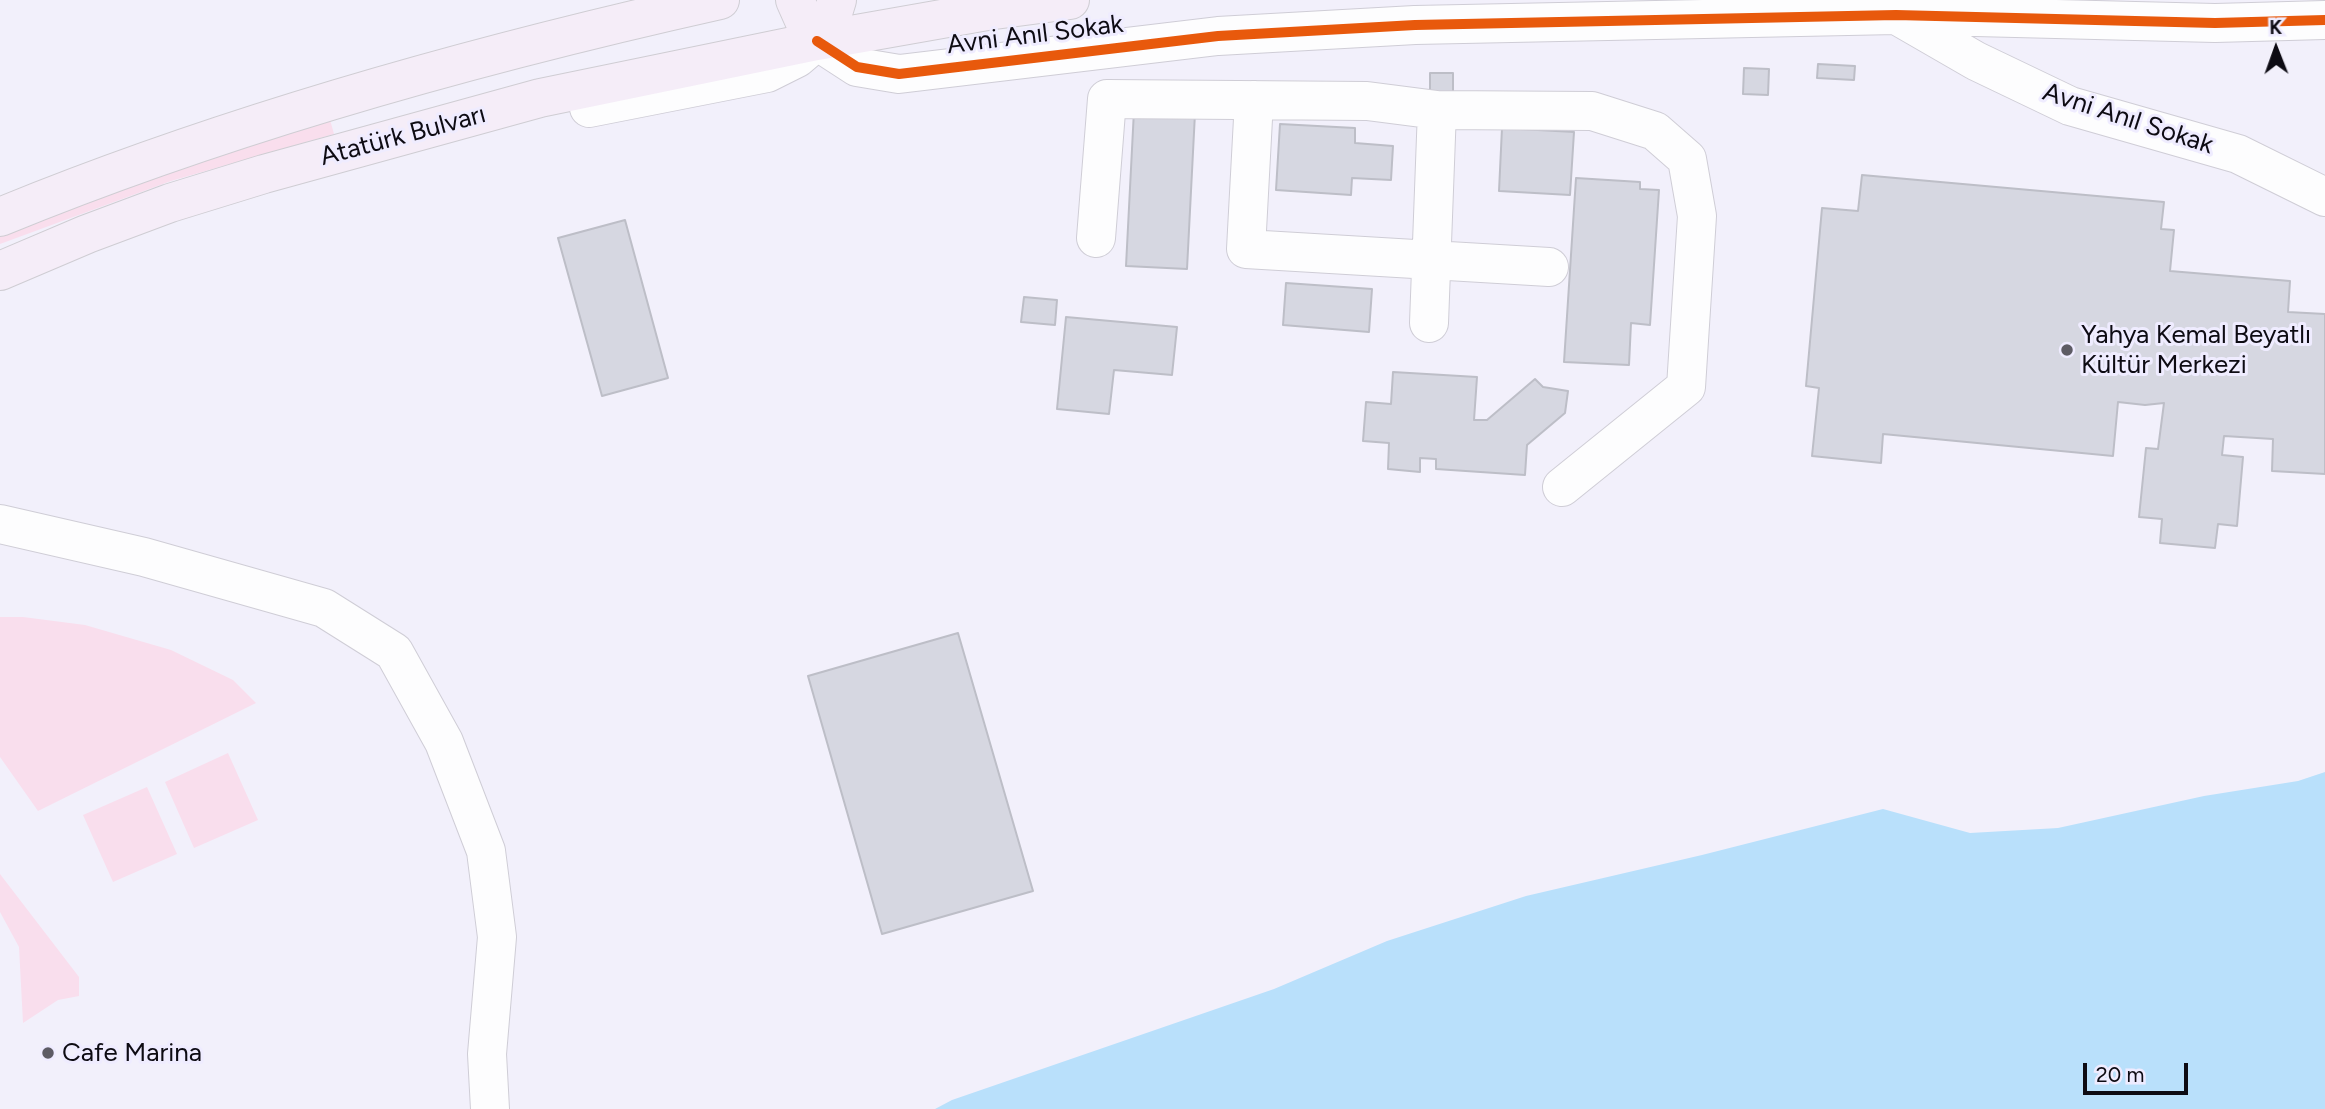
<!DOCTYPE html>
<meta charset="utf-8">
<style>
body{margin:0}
#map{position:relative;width:2325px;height:1109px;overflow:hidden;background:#f2f0fb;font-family:Figtree,sans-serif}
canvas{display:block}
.north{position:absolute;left:2241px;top:14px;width:70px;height:70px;-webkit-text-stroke:5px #efecff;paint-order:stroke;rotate:359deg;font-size:19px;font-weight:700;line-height:28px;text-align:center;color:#0d0b13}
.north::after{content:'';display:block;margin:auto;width:24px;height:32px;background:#0d0b13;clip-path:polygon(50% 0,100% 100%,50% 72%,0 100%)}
.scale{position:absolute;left:2083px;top:1063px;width:105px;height:32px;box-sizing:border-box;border:4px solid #0d0b13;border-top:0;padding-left:9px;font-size:21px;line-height:24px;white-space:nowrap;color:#0d0b13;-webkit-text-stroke:5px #efecff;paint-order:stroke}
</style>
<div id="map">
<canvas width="2325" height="1109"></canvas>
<div class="north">K</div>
<div class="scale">20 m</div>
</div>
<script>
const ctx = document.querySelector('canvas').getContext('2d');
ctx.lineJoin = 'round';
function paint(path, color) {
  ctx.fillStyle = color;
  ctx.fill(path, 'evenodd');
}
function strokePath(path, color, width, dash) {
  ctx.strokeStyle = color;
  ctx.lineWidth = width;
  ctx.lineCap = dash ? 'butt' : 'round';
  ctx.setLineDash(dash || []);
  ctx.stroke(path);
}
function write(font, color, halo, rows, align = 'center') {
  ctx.font = font + ' Figtree,sans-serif';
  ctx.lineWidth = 6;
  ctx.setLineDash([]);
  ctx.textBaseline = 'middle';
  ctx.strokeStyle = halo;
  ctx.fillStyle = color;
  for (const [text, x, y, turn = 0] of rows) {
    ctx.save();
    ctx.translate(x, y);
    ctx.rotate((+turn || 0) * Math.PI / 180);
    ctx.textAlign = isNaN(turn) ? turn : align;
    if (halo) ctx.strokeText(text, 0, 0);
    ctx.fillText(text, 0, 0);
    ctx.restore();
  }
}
paint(new Path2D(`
 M329,116L334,134L171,181L0,244V227Z
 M0,617H23L85,625L171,650L233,680L256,703L38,811L0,757Z
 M228,753L258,820L194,848L165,782Z
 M147,787L177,854L113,882L83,815Z
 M0,874L79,977V996L58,1000L23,1023L19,947L0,912Z`), '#f9deed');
paint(new Path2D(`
 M2325,772V1109H935L952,1100L1274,989L1387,941L1526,896L1702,855L1883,809L1970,833L2058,828L2204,796L2298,781Z`), '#b9e0fb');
const building = new Path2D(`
 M1818,64L1855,66L1854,80L1817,78Z
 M1744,68L1769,69L1768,95L1743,94Z
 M1430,73H1453V93H1430Z
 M1134,110L1195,113L1187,269L1126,266Z
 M1280,124L1355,128V143L1393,146L1391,180L1352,178L1351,195L1276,190Z
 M1502,128L1574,132L1570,195L1499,191Z
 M1862,175L2164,202L2161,229L2174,230L2170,271L2290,281L2288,312L2325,314V474L2272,471L2273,439L2224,436L2222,455L2243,457L2237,526L2218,524L2215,548L2160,543L2162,519L2139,517L2146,448L2158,449L2164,403L2145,405L2118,402L2113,456L1883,434L1881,463L1812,456L1819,388L1806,386L1822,208L1858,211Z
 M1576,178L1640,182V189L1659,190L1650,325L1631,323L1629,365L1564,362Z
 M625,220L668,378L602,396L558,238Z
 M1286,283L1372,289L1369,332L1283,325Z
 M1024,297L1057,300L1055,325L1021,322Z
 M1066,317L1177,327L1172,375L1114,370L1109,414L1057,409Z
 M1393,372L1477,377L1474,420H1487L1535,379L1543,387L1568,391L1565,413L1527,445L1525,475L1436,469V459L1420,458V472L1388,469L1389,443L1363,441L1366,402L1391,404Z
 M958,633L1033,891L882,934L808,676Z`);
paint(building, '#d6d7e1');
strokePath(building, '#bdbec7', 2);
const minor = new Path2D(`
 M1898,16L1976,61L2070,106L2238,154L2325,197
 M1254,100L1246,249L1549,267
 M589,108L767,73L797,58L817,41L857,67L899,74L1218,36L1415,25L1896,15L2215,23L2325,20
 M1096,238L1107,99L1367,101L1437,110L1592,111L1655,131L1687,159L1697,216L1686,387L1562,487
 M1429,323L1437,110
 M0,524L144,557L324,608L394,652L444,742L486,851L497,937L487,1054L490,1109`);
const major = new Path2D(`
 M795,0L807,27L817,41
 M817,41L830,23L837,0
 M0,217C229,123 478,54 720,0
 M0,271L87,234L170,203L264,174L540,98L817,41L987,11L1070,0`);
strokePath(minor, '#cfcdd6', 40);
strokePath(major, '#cfcdd3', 40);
strokePath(minor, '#fdfdfe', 38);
strokePath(major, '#f5edf8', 38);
strokePath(new Path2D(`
 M817,41L857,67L899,74L1218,36L1415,25L1896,15L2215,23L2325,20`), '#e8590c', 10);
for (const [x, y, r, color] of [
 [2067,350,7,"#5d5b64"],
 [48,1053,7,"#5d5b64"]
]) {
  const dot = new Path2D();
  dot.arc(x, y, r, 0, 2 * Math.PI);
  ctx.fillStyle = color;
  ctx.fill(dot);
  strokePath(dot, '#efecff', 2.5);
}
write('26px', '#0d0b13', '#efecff', [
 ["Avni Anıl Sokak",1035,35,-7],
 ["Avni Anıl Sokak",2128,119,18],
 ["Atatürk Bulvarı",403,136,-15]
]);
write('26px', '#0d0b13', '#efecff', [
 ["Yahya Kemal Beyatlı",2081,335],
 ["Kültür Merkezi",2081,365],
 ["Cafe Marina",62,1053]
], 'left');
</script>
